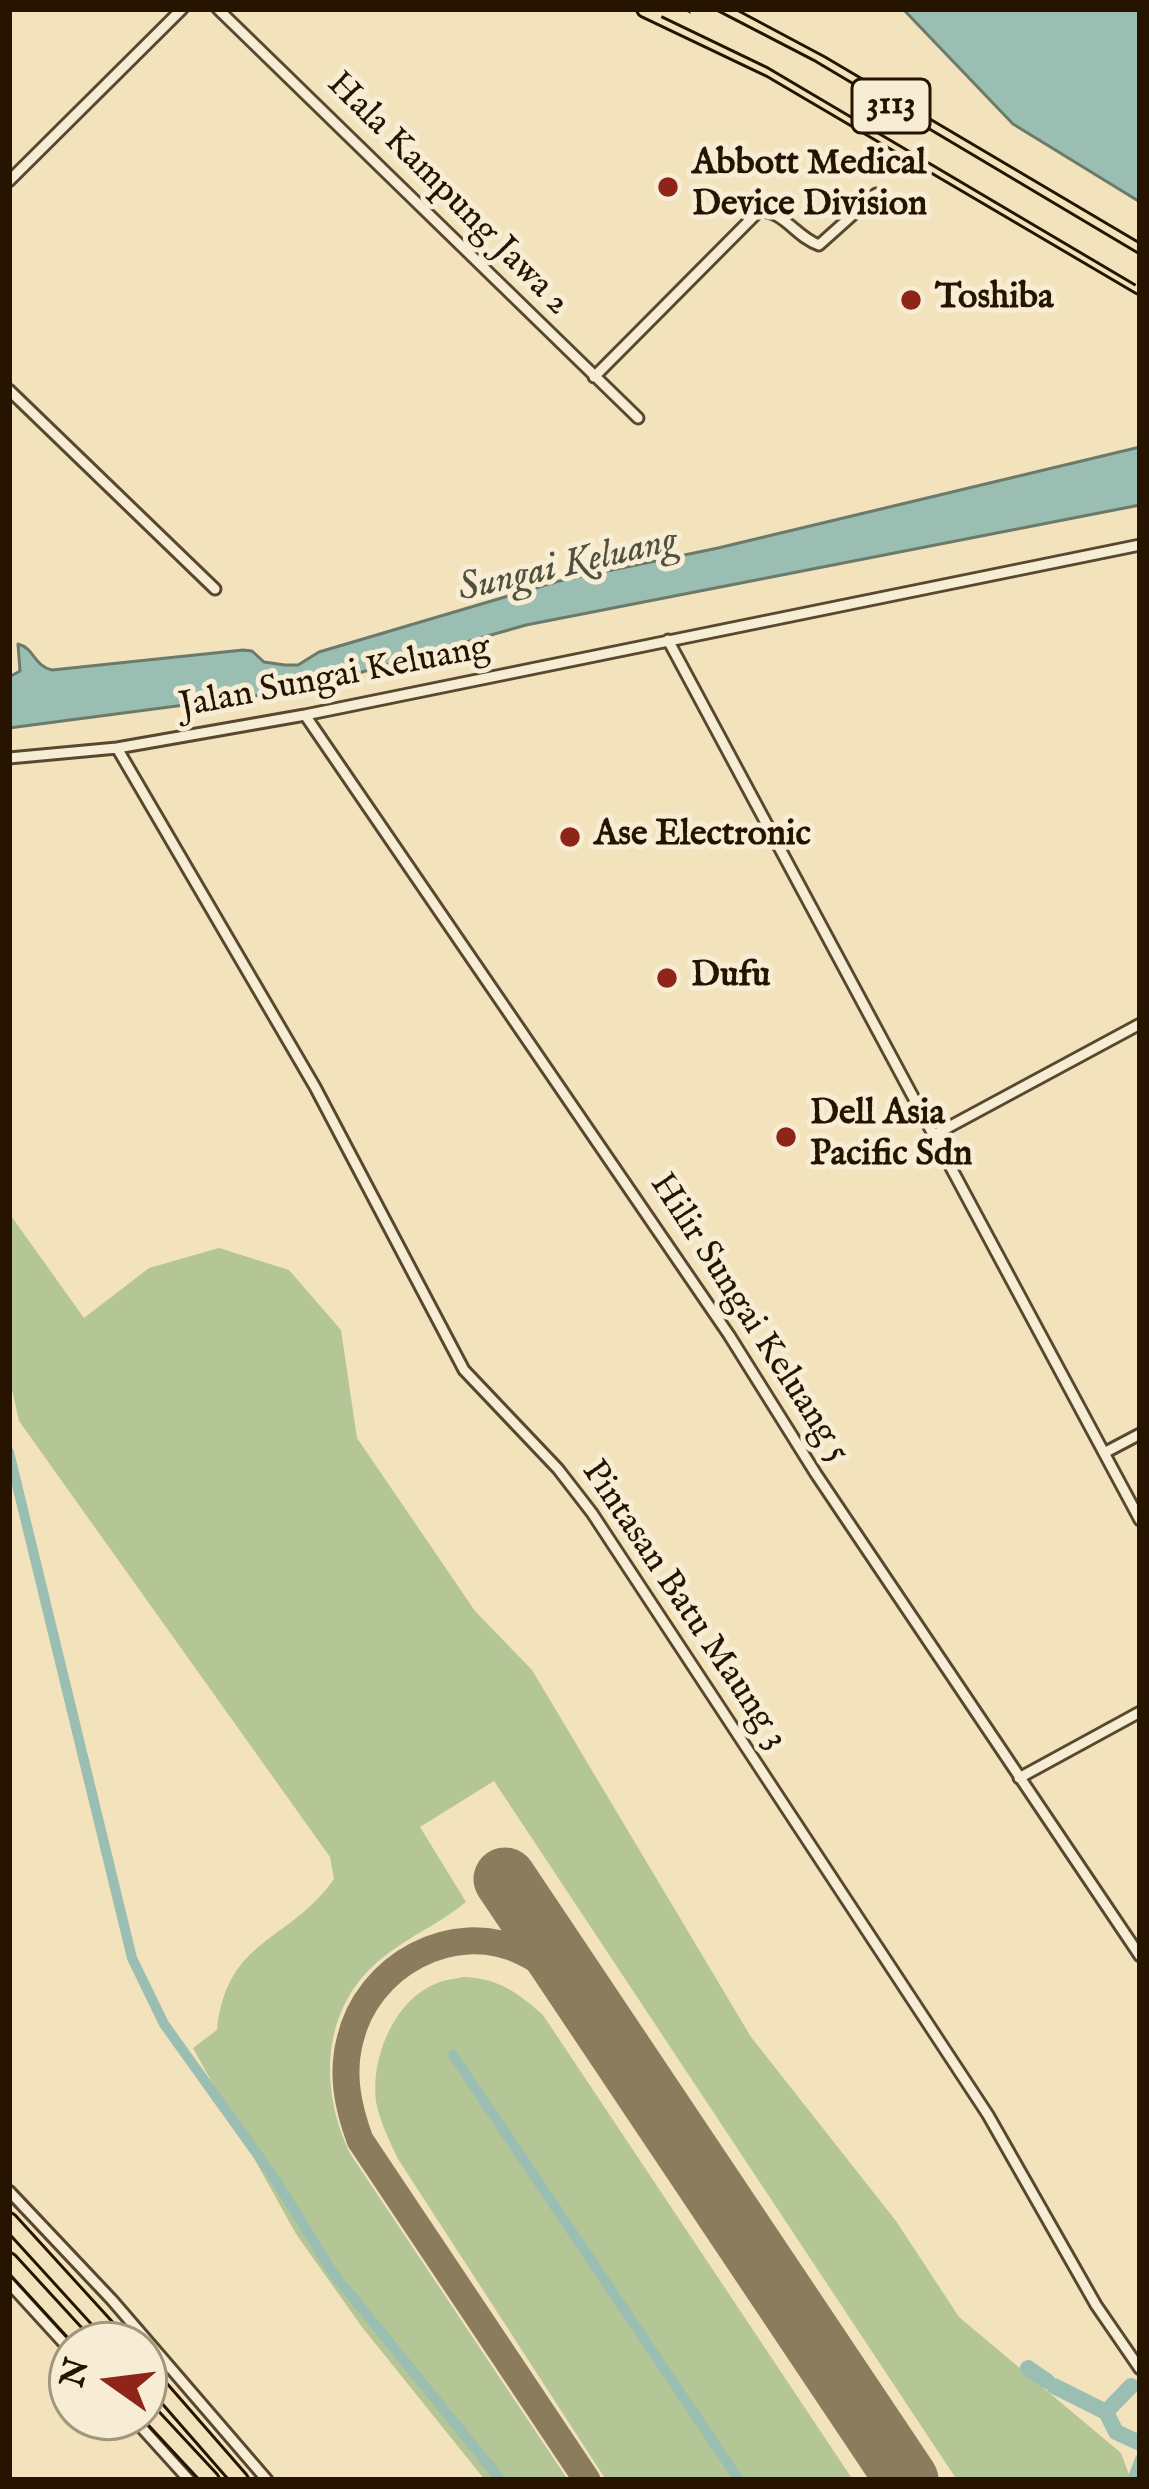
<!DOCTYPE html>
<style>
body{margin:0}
#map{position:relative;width:1149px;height:2489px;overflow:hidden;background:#f2e3bd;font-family:"IM FELL English",serif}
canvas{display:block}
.frame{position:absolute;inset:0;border:12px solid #261400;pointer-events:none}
.north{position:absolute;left:48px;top:2321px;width:120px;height:120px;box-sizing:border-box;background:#f7edd4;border:3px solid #a3967f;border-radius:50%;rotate:284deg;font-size:33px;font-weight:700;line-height:48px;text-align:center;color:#261400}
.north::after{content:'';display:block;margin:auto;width:42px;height:54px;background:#8f2418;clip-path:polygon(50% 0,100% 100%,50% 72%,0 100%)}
</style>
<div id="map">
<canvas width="1149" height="2489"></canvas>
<div class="frame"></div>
<div class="north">N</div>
</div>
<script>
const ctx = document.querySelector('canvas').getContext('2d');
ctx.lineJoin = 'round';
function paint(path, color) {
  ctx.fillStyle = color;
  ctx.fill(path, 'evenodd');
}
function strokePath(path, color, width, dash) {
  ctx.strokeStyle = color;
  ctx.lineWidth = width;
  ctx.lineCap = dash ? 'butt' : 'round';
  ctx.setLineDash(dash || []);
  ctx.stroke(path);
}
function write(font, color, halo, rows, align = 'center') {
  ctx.font = font + ' "IM FELL English",serif';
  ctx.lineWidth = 10;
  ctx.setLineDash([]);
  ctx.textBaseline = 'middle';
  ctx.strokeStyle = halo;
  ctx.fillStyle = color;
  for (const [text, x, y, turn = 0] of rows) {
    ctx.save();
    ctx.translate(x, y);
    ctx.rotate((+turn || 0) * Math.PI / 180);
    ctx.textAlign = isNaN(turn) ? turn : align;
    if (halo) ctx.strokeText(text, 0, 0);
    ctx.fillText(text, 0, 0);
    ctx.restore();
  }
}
paint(new Path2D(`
 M9,1213L84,1318L149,1268L219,1248L289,1270L341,1330L357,1438L475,1611L532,1670L751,2037L896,2221L959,2317L1121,2453L1131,2480H957L494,1781L420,1827L466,1902C440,1924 407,1937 381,1959C320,2009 319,2090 351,2155L568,2480H485L362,2327L296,2234L193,2048L217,2030C227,1937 289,1943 334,1879L330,1857L19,1421L9,1376Z
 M463,1977C498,1978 517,1992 543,2015L853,2480H606L398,2159C390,2142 381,2124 377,2106C369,2063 392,2002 435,1984C443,1980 454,1979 463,1977Z`), '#b4c596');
const water = new Path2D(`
 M903,9H1140V202L1013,124Z
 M1140,447V505L526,625L299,690L9,728V677L20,671L18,644C34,648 34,666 52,670L243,650L252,651L264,662L285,665H298L319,652L559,581L718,548Z`);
paint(water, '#9bbeb2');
strokePath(water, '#6c7a6b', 3);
strokePath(new Path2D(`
 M9,1452L132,1958L164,2024L275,2179L333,2273L501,2480
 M453,2055L739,2480
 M1134,2475L1140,2459`), '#9bbeb2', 10);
strokePath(new Path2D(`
 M1028,2368L1047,2381
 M1054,2386L1106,2412L1116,2432L1140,2443
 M1106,2412L1131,2386`), '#9bbeb2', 16);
strokePath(new Path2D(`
 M587,2480L360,2140C348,2107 341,2075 350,2040C367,1966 452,1918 523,1952C549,1964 569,1984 588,2004`), '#8c7c5e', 27);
strokePath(new Path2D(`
 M505,1879L907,2480`), '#8c7c5e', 63);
const minor = new Path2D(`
 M218,9L638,418
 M9,181L182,9
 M594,377L759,211C783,210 797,238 819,245L876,194
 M9,390L215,589
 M668,640L1140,1520
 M305,715L729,1335L816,1474L1140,1956
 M117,748L315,1087L464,1370L558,1469L592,1513L988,2115L1096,2305L1140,2369
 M9,758L117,748L305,715L1140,545
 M934,1135L1140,1024
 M1104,1453L1140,1434
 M1019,1778L1140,1712
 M9,2191L112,2300L267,2480
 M9,2283L72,2352
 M132,2417L189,2480`);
const highway = new Path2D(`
 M645,9L771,69L1140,286
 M717,9L822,65L1140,253
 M9,2221L122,2345
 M9,2261L86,2345
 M144,2370L240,2480
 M144,2408L211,2480`);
strokePath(minor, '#59482f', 15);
strokePath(highway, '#261400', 20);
strokePath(minor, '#f7edd4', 9);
strokePath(highway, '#f2e3bd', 14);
const highwayBridge = new Path2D(`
 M665,9L771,60L1140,278
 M696,9L812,69L1140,264`);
strokePath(highwayBridge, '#261400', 20, []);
strokePath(highwayBridge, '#f2e3bd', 14);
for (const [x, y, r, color] of [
 [668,187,12,"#8f2418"],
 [911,300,12,"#8f2418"],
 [570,837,12,"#8f2418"],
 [667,978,12,"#8f2418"],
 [786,1137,12,"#8f2418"]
]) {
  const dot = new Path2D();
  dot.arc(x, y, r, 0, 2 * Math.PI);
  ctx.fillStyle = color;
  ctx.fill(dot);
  strokePath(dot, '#f7edd4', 4.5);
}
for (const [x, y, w] of [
 [891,106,78]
]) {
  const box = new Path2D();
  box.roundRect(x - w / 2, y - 27, w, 54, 9);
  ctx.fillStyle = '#f7edd4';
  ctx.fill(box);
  strokePath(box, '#261400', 3);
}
write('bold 33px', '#261400', null, [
 ["3113",891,106]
]);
write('bold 36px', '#261400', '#f7edd4', [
 ["Abbott Medical",692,166],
 ["Device Division",692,207],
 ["Toshiba",935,300],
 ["Ase Electronic",594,837],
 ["Dufu",691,978],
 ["Dell Asia",810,1116],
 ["Pacific Sdn",810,1157]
], 'left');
write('36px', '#261400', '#f7edd4', [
 ["Hala Kampung Jawa 2",447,195,45],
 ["Jalan Sungai Keluang",335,679,-11],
 ["Hilir Sungai Keluang 5",748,1319,57],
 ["Pintasan Batu Maung 3",683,1606,56]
]);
write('italic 39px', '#4f503e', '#f7edd4', [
 ["Sungai Keluang",568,567,-13]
]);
</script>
